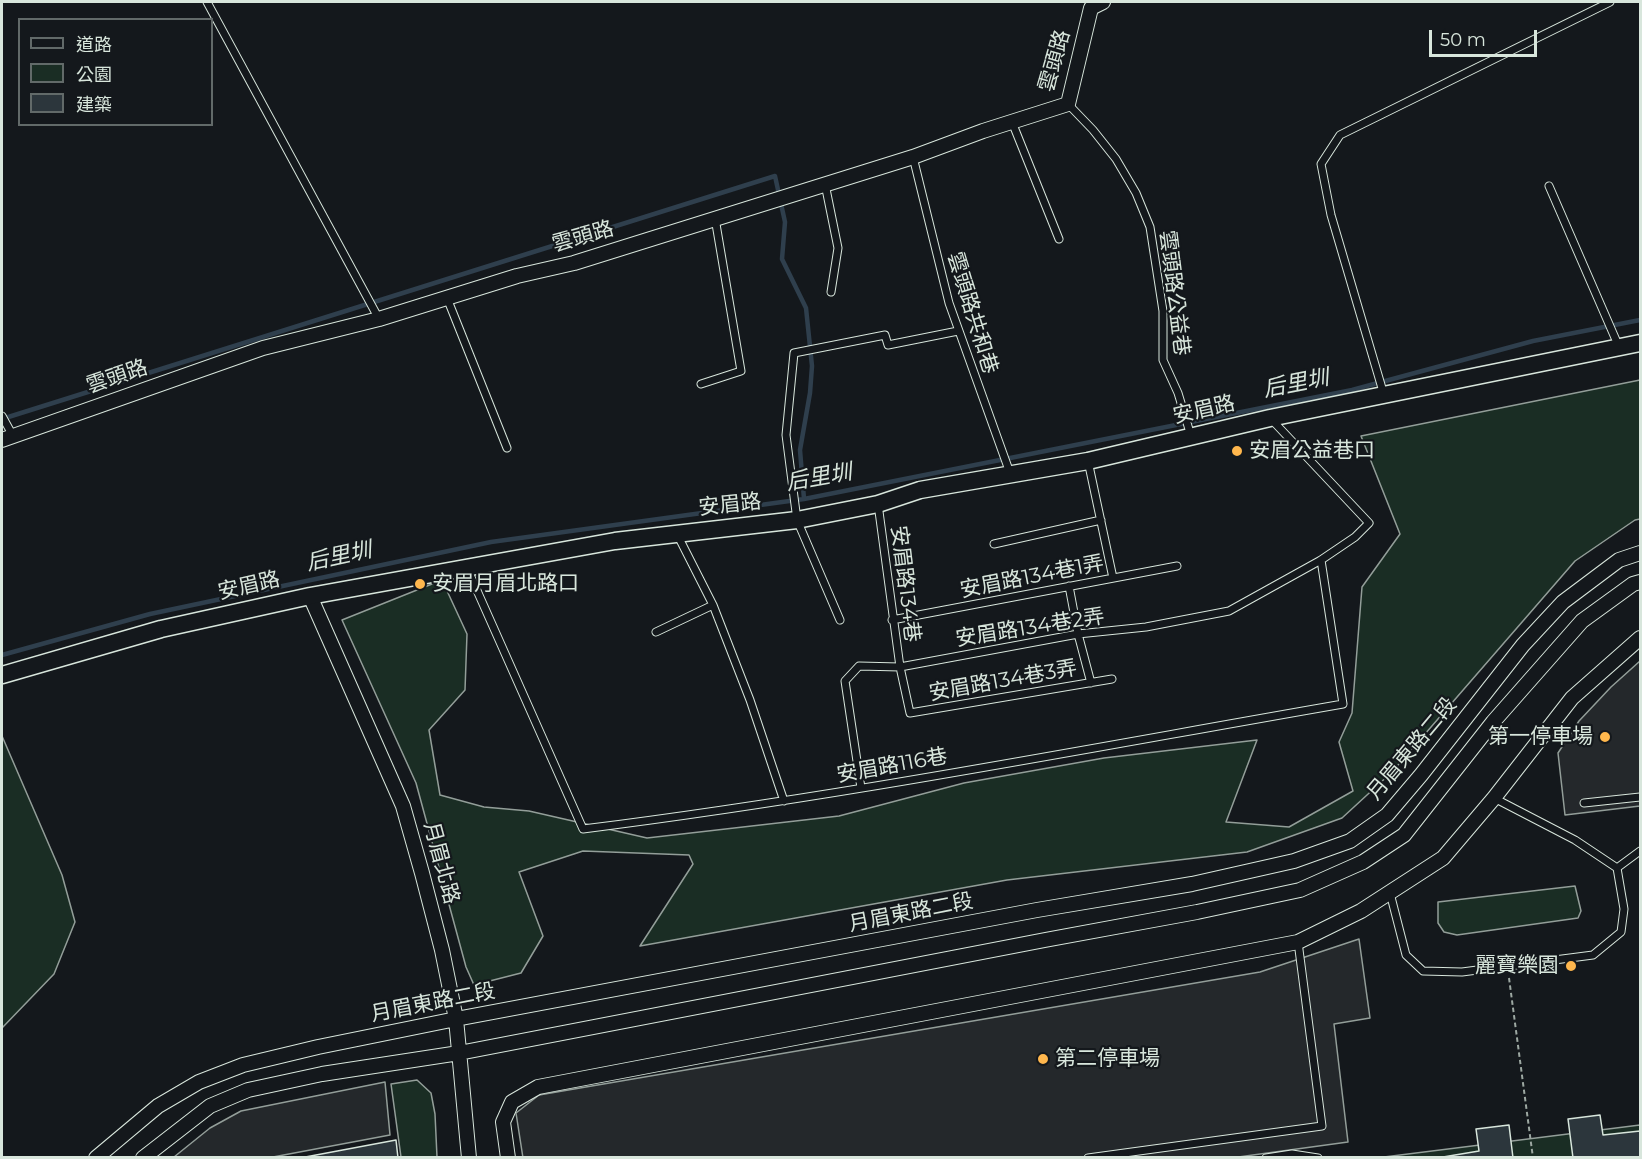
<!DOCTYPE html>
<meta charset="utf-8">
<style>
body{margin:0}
#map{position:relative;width:1642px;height:1159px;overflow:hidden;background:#14181c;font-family:Montserrat,"Noto Sans TC",sans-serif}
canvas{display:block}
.frame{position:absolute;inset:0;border:3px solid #d8e6dc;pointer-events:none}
.legend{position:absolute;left:18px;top:18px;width:195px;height:108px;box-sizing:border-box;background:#14181c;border:2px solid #626a69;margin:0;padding:8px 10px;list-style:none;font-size:18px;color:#d8e6dc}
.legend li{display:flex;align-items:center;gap:12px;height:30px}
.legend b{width:30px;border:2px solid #626a69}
.scale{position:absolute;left:1429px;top:30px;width:108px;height:27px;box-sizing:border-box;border:3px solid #d8e6dc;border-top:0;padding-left:8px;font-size:18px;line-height:21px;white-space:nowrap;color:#d8e6dc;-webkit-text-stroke:4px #14181c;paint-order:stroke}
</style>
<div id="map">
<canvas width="1642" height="1159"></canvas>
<div class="frame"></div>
<ul class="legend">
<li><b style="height:8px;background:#14181c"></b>道路</li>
<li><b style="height:16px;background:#1a2d24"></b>公園</li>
<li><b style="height:16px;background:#2c363c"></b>建築</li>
</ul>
<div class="scale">50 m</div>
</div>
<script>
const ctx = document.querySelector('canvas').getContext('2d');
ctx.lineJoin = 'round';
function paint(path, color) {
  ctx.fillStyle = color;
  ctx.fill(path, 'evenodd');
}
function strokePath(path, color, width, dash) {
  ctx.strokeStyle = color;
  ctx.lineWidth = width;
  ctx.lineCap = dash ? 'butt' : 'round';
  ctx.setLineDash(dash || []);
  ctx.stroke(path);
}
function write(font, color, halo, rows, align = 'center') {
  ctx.font = font + ' Montserrat,"Noto Sans TC",sans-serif';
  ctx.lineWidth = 4.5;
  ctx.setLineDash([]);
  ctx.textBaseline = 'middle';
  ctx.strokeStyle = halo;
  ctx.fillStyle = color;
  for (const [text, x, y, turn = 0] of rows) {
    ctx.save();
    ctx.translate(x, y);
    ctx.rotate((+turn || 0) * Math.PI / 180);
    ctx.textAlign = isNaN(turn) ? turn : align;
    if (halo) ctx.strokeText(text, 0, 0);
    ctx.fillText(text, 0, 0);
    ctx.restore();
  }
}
const green = new Path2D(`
 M1640,380V519L1635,520L1575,561L1392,772L1342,818L1247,852L1007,880L640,946L693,864L689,855L583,851L519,872L543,936L521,973L474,985L466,967L416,783L342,620L442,580L467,634L465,690L429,730L440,795L484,807L529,811L647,838L839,816L964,783L1104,758L1257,740L1226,822L1289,827L1353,791L1339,742L1352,713L1362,587L1400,534L1361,436Z
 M2,736L62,875L75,922L54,974L2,1028Z
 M1575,886L1581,911L1578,918L1457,935L1444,932L1438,923V902Z
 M417,1080L431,1093L435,1114L437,1157H401L391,1084Z
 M1640,1125V1157H1384Z`);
paint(green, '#1a2d24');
strokePath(green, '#939e99', 1.5);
const parking = new Path2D(`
 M1640,661V806L1565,815L1558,753L1579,721L1611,687Z
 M1359,939L1370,1018L1334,1024L1348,1142L1231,1158H523L516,1113L539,1095L1260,972Z
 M385,1082L390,1135L273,1157H174L210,1128L241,1111Z`);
paint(parking, '#24282b');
strokePath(parking, '#939e99', 1.5);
strokePath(new Path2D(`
 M2,419L775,176L785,222L782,259L806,308L812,366L810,393L800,450L804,499
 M2,655L150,614L491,542L804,499L1352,390L1533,341L1640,320`), '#2f3f4d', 4.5);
const building = new Path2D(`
 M1600,1115L1603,1135L1640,1131V1158H1573L1568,1119Z
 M1509,1125L1513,1158H1437L1479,1151L1476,1129Z
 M396,1140L398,1158H300Z`);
paint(building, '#2c363c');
strokePath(building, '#d8e6dc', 1.5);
const service = new Path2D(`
 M207,2L379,319
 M1068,104L1093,130L1116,159L1136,193L1150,227L1163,311V360L1178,393L1191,436
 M1012,122L1059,239
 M913,157L949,303L1010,473
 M825,184L838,248L831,292
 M1549,186L1619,347
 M447,298L507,448
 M701,384L741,371L715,218
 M1384,395L1331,215L1321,164L1340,135L1610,2
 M2,416L13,436
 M1088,461L1113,578
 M878,504L900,667L910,713L1112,679
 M678,536L713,605L750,700L784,801
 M994,544L1101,520
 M467,568L583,829C838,797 1090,748 1343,704L1321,560
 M1069,586L1078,634L1091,683
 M840,620L797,520L786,435L794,353L885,335L888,345L958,331
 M892,620L1177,566
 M656,632L713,605
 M861,788L845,681L859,666L900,667L1078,634L1146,627L1229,611L1321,560L1355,537L1369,523L1272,420
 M1584,803L1640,797
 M1617,868L1640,851
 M1390,893L1406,955L1423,971L1462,972L1593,955L1621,932L1624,909L1617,868L1575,840L1494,798
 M1088,1158L1322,1126L1298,942
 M1266,1158L1292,1154L1318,1158`);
const minor = new Path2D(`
 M2,440L263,348L379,319L517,276L574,263L913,157L983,131L1068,104L1091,8L1103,2
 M310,596L403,806L422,873L442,950L456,1019L469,1158
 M96,1158L158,1106L199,1082L243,1065L318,1047L456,1019L1037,910L1192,884L1294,861L1350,841L1387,815L1421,775L1523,645L1563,602L1619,560L1640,553
 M143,1158L210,1106L248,1090L322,1074L459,1053L1045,940L1197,912L1300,890L1363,862L1404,835L1493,722L1582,621L1633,584L1640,582
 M508,1158L503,1122L512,1102L538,1087L1298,942L1361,911L1443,858L1494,798L1572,698L1640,638`);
const tertiary = new Path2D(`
 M2,675L161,629L310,596L615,541L797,520L878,504L920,490L1088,461L1270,418L1640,343`);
strokePath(service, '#d8e6dc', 9);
strokePath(minor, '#d8e6dc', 16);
strokePath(tertiary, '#d8e6dc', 19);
strokePath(new Path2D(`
 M1509,978L1533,1158`), '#9da8a2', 2, [4.5, 3]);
strokePath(service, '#14181c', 7);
strokePath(minor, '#14181c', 14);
strokePath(tertiary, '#14181c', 16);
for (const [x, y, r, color] of [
 [1237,451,6,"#ffb74d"],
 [420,584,6,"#ffb74d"],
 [1605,737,6,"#ffb74d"],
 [1571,966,6,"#ffb74d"],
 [1043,1059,6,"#ffb74d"]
]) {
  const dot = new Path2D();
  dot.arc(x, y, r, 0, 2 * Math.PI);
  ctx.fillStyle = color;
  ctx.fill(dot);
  strokePath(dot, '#14181c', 2);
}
write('21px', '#d8e6dc', '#14181c', [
 ["雲頭路",1055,61,-74],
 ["雲頭路",583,237,-16],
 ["雲頭路公益巷",1174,293,83],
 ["雲頭路共和巷",972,313,73],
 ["雲頭路",117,377,-19],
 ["安眉路",1204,410,-13],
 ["安眉路",730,505,-6],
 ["安眉路134巷1弄",1032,577,-11],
 ["安眉路134巷",905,584,83],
 ["安眉路",249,586,-13],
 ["安眉路134巷2弄",1030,628,-9],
 ["安眉路134巷3弄",1003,681,-10],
 ["月眉東路二段",1412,749,-50],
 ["安眉路116巷",892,766,-10],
 ["月眉北路",441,863,75],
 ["月眉東路二段",911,913,-11],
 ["月眉東路二段",433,1003,-11]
]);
write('21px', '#d8e6dc', '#14181c', [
 ["安眉公益巷口",1249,451],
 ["安眉月眉北路口",432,584],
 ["第一停車場",1593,737,"right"],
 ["麗寶樂園",1559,966,"right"],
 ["第二停車場",1055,1059]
], 'left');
write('italic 22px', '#d8e6dc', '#14181c', [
 ["后里圳",1296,384,-11],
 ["后里圳",819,478,-10],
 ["后里圳",339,557,-12]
]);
</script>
